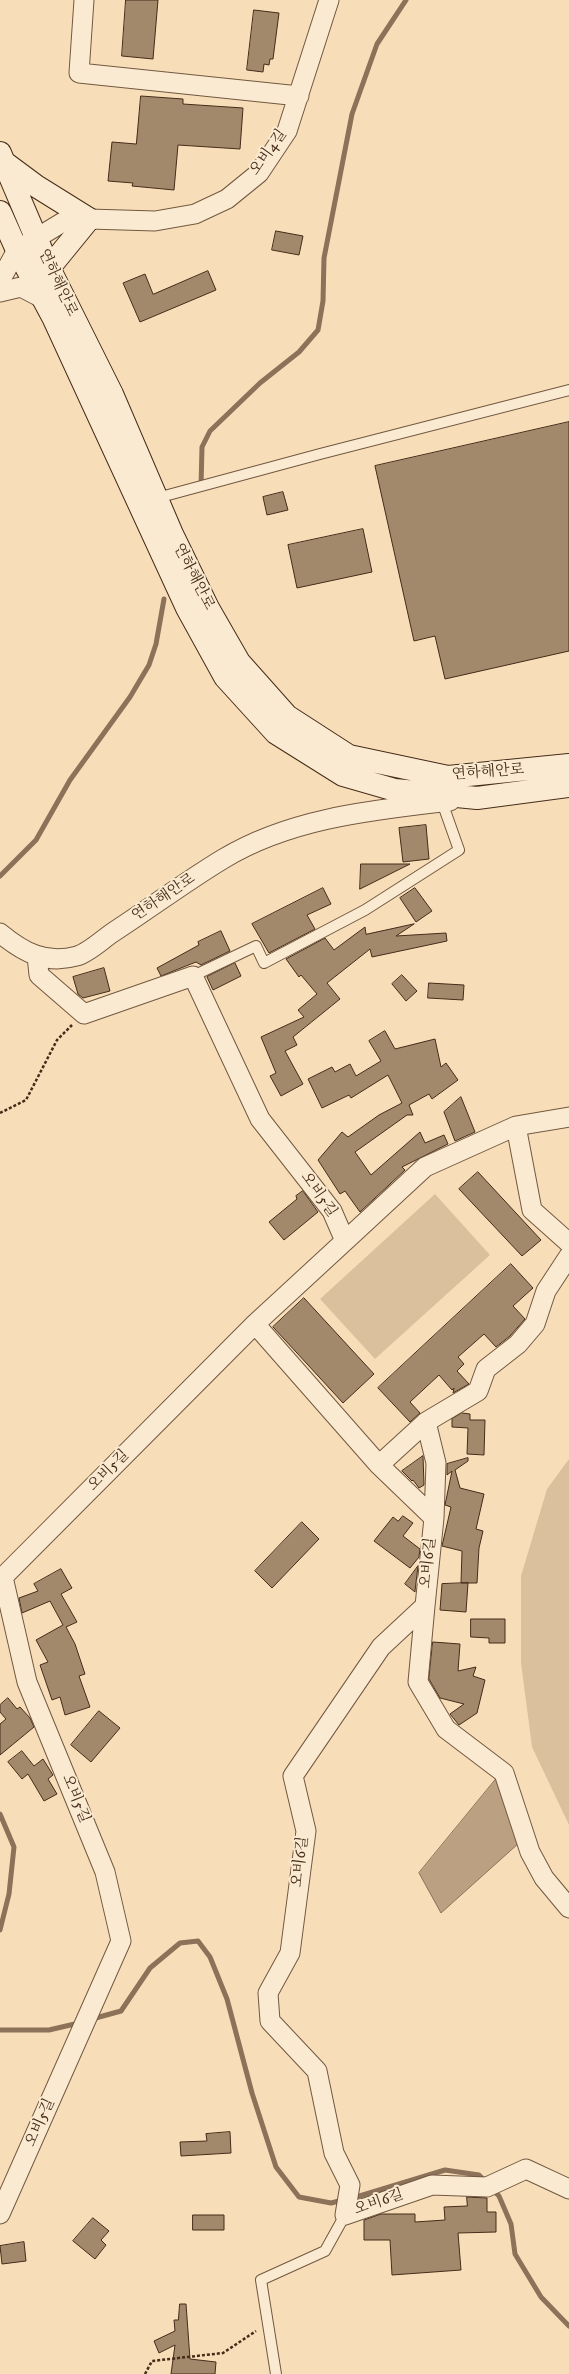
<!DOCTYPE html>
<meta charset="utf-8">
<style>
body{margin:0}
canvas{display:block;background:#f8deb8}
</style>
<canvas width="569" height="2374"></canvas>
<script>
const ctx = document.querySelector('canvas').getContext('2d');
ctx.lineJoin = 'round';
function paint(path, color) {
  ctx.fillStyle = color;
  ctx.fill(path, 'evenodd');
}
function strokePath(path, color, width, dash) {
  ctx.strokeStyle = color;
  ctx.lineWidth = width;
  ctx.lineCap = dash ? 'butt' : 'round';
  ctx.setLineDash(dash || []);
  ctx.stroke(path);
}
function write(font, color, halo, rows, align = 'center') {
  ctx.font = font + ' "IM FELL DW Pica","Noto Serif KR",serif';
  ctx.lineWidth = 4;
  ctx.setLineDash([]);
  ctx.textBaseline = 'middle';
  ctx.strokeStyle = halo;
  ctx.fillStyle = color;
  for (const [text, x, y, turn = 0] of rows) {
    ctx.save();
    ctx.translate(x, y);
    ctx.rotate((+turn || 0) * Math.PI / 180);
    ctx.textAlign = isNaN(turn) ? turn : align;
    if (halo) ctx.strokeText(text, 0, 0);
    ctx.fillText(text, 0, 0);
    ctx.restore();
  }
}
paint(new Path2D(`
 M435,1194L490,1255L375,1359L320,1299Z
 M569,1459V1825L532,1747L521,1663V1576L547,1489Z`), '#dac09d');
const water = new Path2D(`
 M496,1779L519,1843L441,1913L419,1873Z`);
paint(water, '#bba182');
strokePath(water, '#8c7258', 1);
strokePath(new Path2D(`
 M201,486L202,447L210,431L260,383L299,352L318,330L323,301L324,258L352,114L377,44L406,0
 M0,876L36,840L70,780L130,697L149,665L156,644L164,599
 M0,1814L14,1847L9,1894L0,1930
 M92,2019L121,2011L150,1968L180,1943L198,1941L210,1957L227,1999L252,2093L276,2167L299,2197L331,2203L343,2200
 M0,2030H49L79,2023
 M492,2189L499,2196L511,2224L515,2254L541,2297L569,2326
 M353,2198L445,2170L479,2175L485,2181`), '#8c7258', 5);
const building = new Path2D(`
 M126,0H158L153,59L122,56Z
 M254,10L279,13L273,59H270L269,65L264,64L263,72L247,70Z
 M141,96L183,99V104L243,108L240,149L178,145L174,190L132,186L133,183L108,181L112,142L136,144Z
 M276,231L303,236L299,255L272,250Z
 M208,271L216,290L140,322L123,283L145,274L153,294Z
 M569,422V651L445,679L435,636L414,641L375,466Z
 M283,492L288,510L267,515L263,497Z
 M363,529L372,572L297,588L288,545Z
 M426,825L429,859L403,862L399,828Z
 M361,864H410L360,889Z
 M323,888L331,904L307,915L315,929L269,953L252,924Z
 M415,888L432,911L416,922L400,898Z
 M414,924L396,936L446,933L447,941L372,957L370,949L327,983L340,999L293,1037L297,1045L285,1051L303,1084L281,1096L270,1076L276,1073L261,1037L304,1017L298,1010L317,994L301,975L299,977L286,959L325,938L334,950L365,927L366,934Z
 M221,931L230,951L201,965L196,962L161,976L157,968L199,945L198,942Z
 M235,963L241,976L213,990L207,977Z
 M104,968L110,991L83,998L78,994L73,977Z
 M402,975L417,991L406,1001L392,984Z
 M429,983L464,985L463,1000L428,998Z
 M385,1031L395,1049L435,1039L441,1067L446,1063L458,1080L432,1099L429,1094L409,1105L413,1115H407L355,1152L371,1175L420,1132L425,1143L444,1135L448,1144L402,1167L405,1170L360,1212L345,1191L340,1194L318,1160L342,1132L348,1137L379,1115L402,1103L388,1075L351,1098L349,1095L322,1108L308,1079L332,1067L335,1072L350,1064L356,1076L381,1061L369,1041Z
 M461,1097L475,1132L455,1141L444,1112Z
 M478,1172L541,1240L522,1256L459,1189Z
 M303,1191L318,1212L284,1240L269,1222L297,1199L296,1196Z
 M511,1264L533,1288L513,1306L525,1319L510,1336L496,1347L484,1334L458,1357L464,1364L457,1371L469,1384L453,1393L454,1388L452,1390L439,1375L410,1402L420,1413L410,1422L378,1388Z
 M304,1298L374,1374L343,1403L273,1327Z
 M462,1413L470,1414V1420H485L484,1455L467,1454L468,1428L452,1427V1419Z
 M423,1456L424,1485L419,1488L413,1480L412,1481L402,1471Z
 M468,1458V1461L455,1470L460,1488L484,1494L476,1529L483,1531L479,1548L477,1583H461L462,1551L442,1546L451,1507L445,1505L452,1471L447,1475V1464Z
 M403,1516L413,1523L403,1536L420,1549L419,1557L410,1568L374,1541L393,1517L398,1521Z
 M302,1522L319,1539L272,1588L255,1571Z
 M418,1566L415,1591V1592L405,1584Z
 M61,1569L72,1588L61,1594L77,1622L66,1627L75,1644L85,1674L79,1676L90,1707L65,1715L60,1697L52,1700L40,1665L48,1662L36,1640L63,1625L50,1601L22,1613L19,1598L38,1591L34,1584Z
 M468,1583L466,1612L440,1610L442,1584Z
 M471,1619H505V1643H489V1638L471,1637Z
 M433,1642L460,1644L458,1671L476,1667L473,1676L485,1680L477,1713L459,1725L450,1714L464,1704L440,1698L429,1679Z
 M8,1698L17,1709L20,1707L30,1718L34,1727L0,1755V1724L6,1719L0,1712V1705Z
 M99,1711L120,1728L91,1762L71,1745Z
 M22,1751L34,1766L43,1759L53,1775L48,1779L57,1794L44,1801L28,1774L22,1779L8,1762Z
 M230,2132L231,2153L181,2156L180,2142L207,2141L206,2134Z
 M467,2197L487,2198V2212H496V2232L458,2233L461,2270L392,2275L390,2240H364V2220L381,2214H415V2222L445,2220L444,2207L467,2206Z
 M193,2215H224V2230H193Z
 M93,2218L109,2231L101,2240L106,2245L95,2259L73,2241Z
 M24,2242L26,2261L2,2264L0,2246Z
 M180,2304H186L190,2359L216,2362L215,2374H171L175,2345L159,2353L154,2341L175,2331L174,2320H178Z`);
paint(building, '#a2896c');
strokePath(building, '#452c19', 1);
const lane = new Path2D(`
 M157,498L320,454L569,390
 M193,976L256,946L264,963L365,910L459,850L442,802
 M276,2374L261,2280L325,2251L345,2215`);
const street = new Path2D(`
 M84,0L79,73L299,96
 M0,281L17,250L63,222L89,219L155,221L195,214L227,199L259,173L287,131L329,0
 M0,292L21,287L44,299
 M0,933C23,952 46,965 77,956C88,953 102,940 112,933C149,909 185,882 223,859C290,818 373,810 450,801
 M516,1126L532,1210L569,1243
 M345,1241L425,1167L516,1126L569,1117
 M569,1256L546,1291L535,1324L518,1344L486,1369L478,1391L426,1422L436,1463L434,1518L425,1606L381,1647L293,1776L306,1831L290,1953L268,1993L270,2021L317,2071L334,2153L350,2185L345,2215L432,2185L487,2187L526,2169L569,2189
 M255,1324L379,1465L434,1518
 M379,1465L426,1422
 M425,1606L418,1682L446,1729L504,1773L530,1852L544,1878L569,1908
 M0,2214L121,1941L105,1872L27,1682L3,1577L255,1324L345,1241L332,1211L260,1119L193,976L84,1014L39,975L37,956`);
const secondary = new Path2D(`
 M0,153L49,268L112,394L172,534L208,608L239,662L287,716L349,756L448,777L569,765
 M5,163L36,186L89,219L49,268
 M0,212L17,250L53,317L187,608L225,677L276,733L343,775L395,790L477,798L569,786`);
strokePath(lane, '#725841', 12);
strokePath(street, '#725841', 21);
strokePath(secondary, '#452c19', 24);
strokePath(new Path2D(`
 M0,1113L26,1100L57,1040L72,1025
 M145,2374L152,2361L223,2353L256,2331`), '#452c19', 2.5, [3, 2]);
strokePath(lane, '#faead1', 10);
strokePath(street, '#faead1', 19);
strokePath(secondary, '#faead1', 22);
write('15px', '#452c19', '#faead1', [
 ["오비4길",269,153,-55],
 ["연하해안로",57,283,65],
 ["연하해안로",193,577,63],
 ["연하해안로",488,773,-4],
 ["연하해안로",164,898,-34],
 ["오비5길",318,1195,55],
 ["오비5길",109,1471,-45],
 ["오비6길",429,1563,-84],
 ["오비5길",75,1799,68],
 ["오비6길",301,1862,-83],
 ["오비5길",41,2123,-66],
 ["오비6길",379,2203,-19]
]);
</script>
